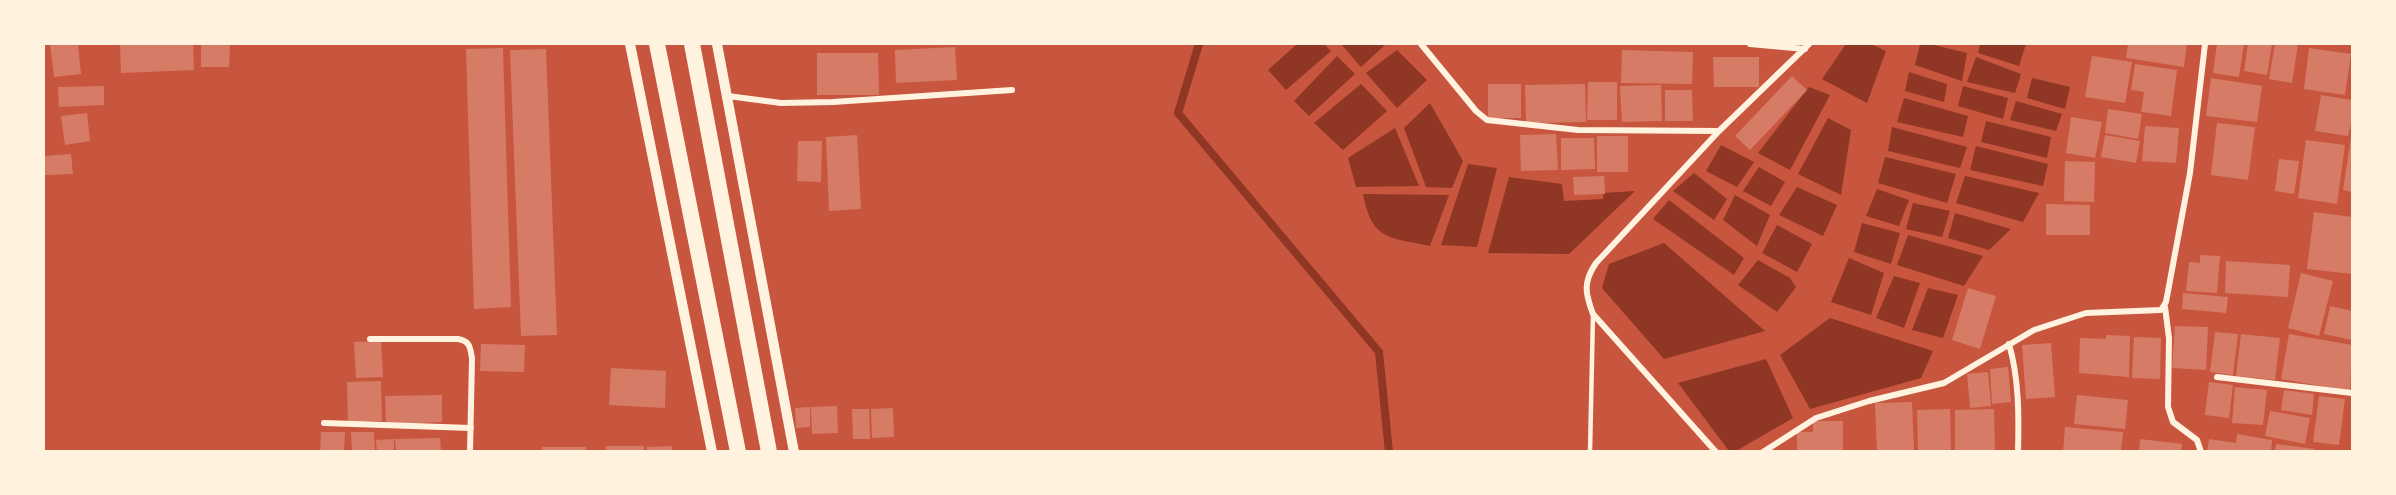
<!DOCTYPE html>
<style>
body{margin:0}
#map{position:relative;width:2396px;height:495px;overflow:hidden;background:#c8553d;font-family:"Fira Sans Condensed",sans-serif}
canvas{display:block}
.frame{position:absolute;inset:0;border:45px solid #fff3e0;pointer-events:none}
</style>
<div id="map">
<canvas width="2396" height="495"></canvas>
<div class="frame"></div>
</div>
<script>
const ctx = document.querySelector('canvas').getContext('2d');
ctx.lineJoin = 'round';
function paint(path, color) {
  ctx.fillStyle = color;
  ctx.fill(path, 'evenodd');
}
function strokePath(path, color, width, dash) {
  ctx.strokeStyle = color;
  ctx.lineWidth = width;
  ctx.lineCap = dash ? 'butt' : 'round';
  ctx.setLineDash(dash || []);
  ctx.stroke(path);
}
paint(new Path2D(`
 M1297,44H1324L1331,51L1286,90L1268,70Z
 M1341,44H1384L1385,45L1361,67Z
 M1846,44H1871L1886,51L1867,103L1822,79Z
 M1920,44H1930L1967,53L1962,81L1915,65Z
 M1980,44H2026L2019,66L1978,53Z
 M1397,50L1427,80L1397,108L1366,73Z
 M1337,56L1355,74L1309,116L1294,101Z
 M1976,57L2021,74L2015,93L1967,82Z
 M1909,72L1947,84L1944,102L1905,91Z
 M2032,78L2070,87L2065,109L2027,98Z
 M1361,84L1387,111L1343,150L1314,123Z
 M1963,86L2008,98L2003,119L1958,106Z
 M1809,87L1830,95L1790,170L1758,153Z
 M1904,98L1968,116L1963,137L1897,122Z
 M2016,101L2062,114L2056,131L2010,120Z
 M1430,103L1463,161L1452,188L1426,187L1404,128Z
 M1828,118L1851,130L1841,195L1798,174Z
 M1986,121L2051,137L2047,158L1981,142Z
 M1892,127L1967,147L1960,168L1888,151Z
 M1395,128L1419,186L1356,187L1348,158Z
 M1721,145L1754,162L1737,187L1706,171Z
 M1976,146L2048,164L2043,186L1970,170Z
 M1885,157L1956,174L1947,203L1878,183Z
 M1468,164L1497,168L1477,247L1441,245Z
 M1759,167L1785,182L1771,206L1743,191Z
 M1694,173L1727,199L1714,220L1673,191Z
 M1965,176L2039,193L2023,222L1956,203Z
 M1509,177L1562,184L1564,201L1603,199V193L1635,191L1569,254L1488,253Z
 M1797,187L1837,205L1823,236L1779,215Z
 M1877,189L1909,200L1899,226L1866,216Z
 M1363,194L1449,195L1430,246C1389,237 1372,241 1363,194Z
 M1735,195L1770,215L1757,246L1723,220Z
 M1669,200L1744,258L1734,275L1653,219Z
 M1913,203L1950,211L1942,237L1906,229Z
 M1955,213L2011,229L1989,250L1948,238Z
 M1862,223L1900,233L1891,264L1854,252Z
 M1777,225L1812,244L1797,272L1762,253Z
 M1908,235L1983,256L1964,286L1897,265Z
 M1664,243L1765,331L1664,359L1602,288L1609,264Z
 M1849,258L1884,273L1871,315L1831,302Z
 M1758,260L1790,278L1796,287L1777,312L1738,285Z
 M1894,276L1920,283L1904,328L1876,318Z
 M1928,288L1958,295L1943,338L1912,330Z
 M1830,318L1933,351L1921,378L1810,409L1780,355Z
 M1766,359L1793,418L1736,451H1729L1678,383Z`), '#8f3625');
strokePath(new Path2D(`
 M1199,44L1178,113L1379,352L1389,452`), '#8f3625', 8);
paint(new Path2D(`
 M50,44H78L81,74L54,77Z
 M120,44H193L194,70L121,73Z
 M201,44H230L229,67H201Z
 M2128,44H2187L2184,67L2126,58Z
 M2217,44H2244L2239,77L2213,73Z
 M2248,44H2272L2267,75L2244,71Z
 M2275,44H2298L2292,83L2269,79Z
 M955,47L957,80L896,83L895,50Z
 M503,48L511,307L474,309L466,49Z
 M2309,48L2351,54L2345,95L2304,89Z
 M546,49L557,335L521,336L510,50Z
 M1622,50L1693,52L1692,84L1621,83Z
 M817,53H878L879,95H817Z
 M2092,56L2132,62L2125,103L2085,97Z
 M1713,57H1759V87H1714Z
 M2135,64L2177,70L2171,116L2141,112L2144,92L2131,90Z
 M1792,76L1807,90L1750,150L1735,136Z
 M2211,78L2262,86L2257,122L2206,116Z
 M1588,82H1617V120H1587Z
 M1488,84H1521V118H1488Z
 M1585,84L1586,122L1526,123L1525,85Z
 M1661,85L1662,121L1622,122L1620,86Z
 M104,86V105L59,107L58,87Z
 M1665,90H1692L1693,121H1665Z
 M2321,95L2352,100V119L2348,136L2315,131Z
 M2108,109L2142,114L2138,139L2105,133Z
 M87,113L90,141L65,145L61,116Z
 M2071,117L2102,122L2095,158L2066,153Z
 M2217,123L2255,127L2248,180L2211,175Z
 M2145,126L2179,128L2176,163L2142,161Z
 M1556,134L1558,170L1521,171L1520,135Z
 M857,135L861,209L829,211L826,137Z
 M2105,135L2140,141L2136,163L2101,157Z
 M1597,136H1628V172H1597Z
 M2351,137H2352V192L2343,190Z
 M1561,138H1594L1595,169L1561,170Z
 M2306,140L2345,145L2337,204L2298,198Z
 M798,141H822L821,182L797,181Z
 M71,154L73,174L44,175V156Z
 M2279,159L2299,161L2294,194L2275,191Z
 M2065,161L2095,162L2094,202L2064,201Z
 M1604,176L1605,194L1574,195L1573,177Z
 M2046,204L2090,205V235H2046Z
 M2314,212L2352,217V274L2307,269Z
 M2200,255L2220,256L2217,293L2186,291L2189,262L2200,263Z
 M2226,261L2290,265L2288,297L2225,293Z
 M2301,273L2333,281L2319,336L2288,328Z
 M1968,288L1996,296L1980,349L1952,340Z
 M2183,293L2228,297L2226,313L2182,309Z
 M2330,306L2352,311V340L2324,334Z
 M2175,326L2208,327L2206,370L2172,368Z
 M2215,332L2238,334L2233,375L2210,372Z
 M2241,334L2280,338L2275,380L2236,376Z
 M2289,334L2352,345L2350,391L2281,379Z
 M2106,335L2130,336L2129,377L2079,373L2080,338L2106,339Z
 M2134,337L2161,338L2160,379L2132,378Z
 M381,341L383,377L356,378L354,342Z
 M2051,343L2055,397L2026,399L2022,345Z
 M481,344L525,345L524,372L480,371Z
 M2008,367L2011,402L1992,404L1990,369Z
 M611,368L666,371L665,408L609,405Z
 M1988,372L1991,406L1970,408L1967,374Z
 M381,381L382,421L348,423L347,382Z
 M2209,382L2233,385L2229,418L2205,415Z
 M2235,387L2267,390L2263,425L2232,423Z
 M2284,390L2314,394L2312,415L2281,410Z
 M442,395V422L386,424L385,396Z
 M2077,395L2128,400L2125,429L2074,424Z
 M2319,396L2345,399L2339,445L2313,442Z
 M1912,402L1914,452H1877L1875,403Z
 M837,406L838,433L812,434L811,407Z
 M810,407V427L796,428L795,408Z
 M893,408L894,437L872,438L871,409Z
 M852,409H869L870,439H853Z
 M1950,409L1951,452H1918L1917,410Z
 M1994,409L1995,452H1955V410Z
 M2270,411L2310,418L2305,444L2265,436Z
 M1813,421H1843V452H1797V432H1813Z
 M2065,427L2123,432L2121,452H2063Z
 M321,432H345L344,452H320Z
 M351,432H374L375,452H352Z
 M2237,434L2272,440L2271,452H2207L2209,439L2236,443Z
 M440,438L441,452H396L395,439Z
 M394,439V452H377L376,440Z
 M2140,439L2182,444L2181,452H2139Z
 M2276,444L2315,449V452H2275Z
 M606,446H644V452H606Z
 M672,446V452H647V447Z
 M542,447H586V452H542Z`), '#d67c66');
strokePath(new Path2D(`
 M1590,452L1593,314`), '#fff3e0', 4.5);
strokePath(new Path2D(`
 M1421,44L1476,111L1487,120L1578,130L1719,131
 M1750,44L1805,49
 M728,96L781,103L833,102L1012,90
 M2165,307L2169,338L2168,407L2173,422L2197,440L2201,452
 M370,339H458C470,341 470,347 472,358L470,452
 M2009,344C2019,378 2019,416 2018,452
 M2217,377L2352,393
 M324,423L471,428
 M1716,452L1593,314C1585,293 1583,282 1596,263L1719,131L1809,44
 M1763,452L1816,418L1869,401L1944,383L2034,330L2086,313L2161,310L2166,302L2190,173L2205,44`), '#fff3e0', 6);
strokePath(new Path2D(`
 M630,44L712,452
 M717,44L794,452`), '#fff3e0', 10);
strokePath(new Path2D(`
 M657,44L738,452
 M692,44L769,452`), '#fff3e0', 16);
</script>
